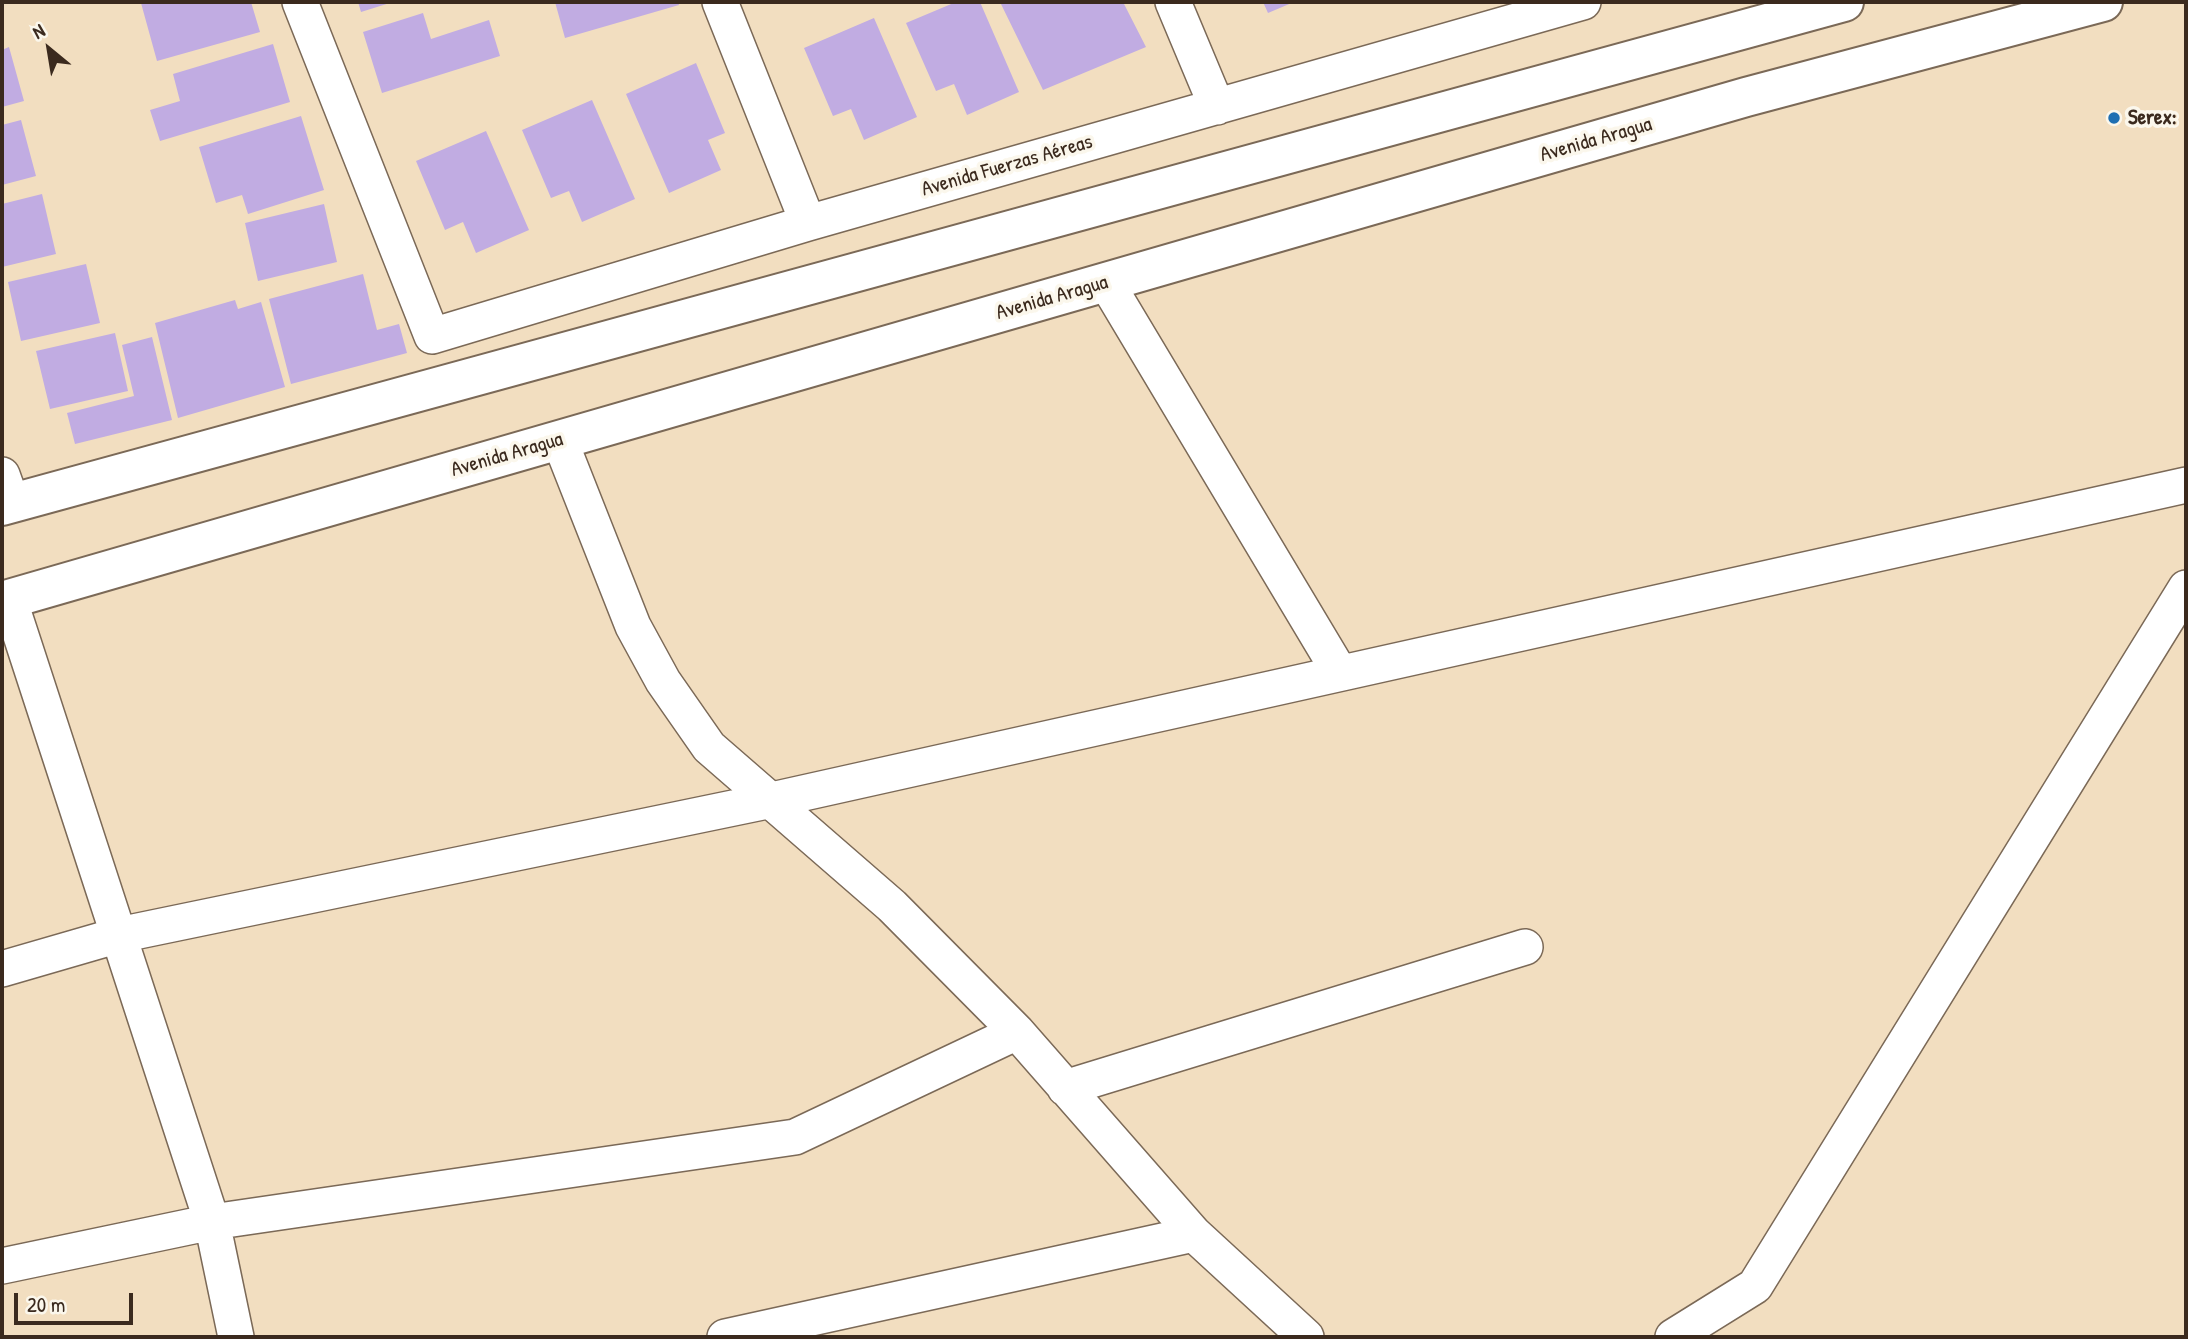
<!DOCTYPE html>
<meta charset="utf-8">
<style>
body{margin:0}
#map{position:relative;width:2188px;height:1339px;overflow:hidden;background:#f2dec0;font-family:"Patrick Hand",sans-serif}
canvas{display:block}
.frame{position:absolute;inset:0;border:4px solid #3b2a1e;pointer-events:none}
.north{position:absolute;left:14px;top:14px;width:70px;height:70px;-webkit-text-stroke:5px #fbf7ec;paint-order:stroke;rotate:330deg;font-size:19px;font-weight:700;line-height:28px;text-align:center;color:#3b2a1e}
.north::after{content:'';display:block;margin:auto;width:24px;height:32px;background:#3b2a1e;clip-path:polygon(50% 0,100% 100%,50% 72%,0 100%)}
.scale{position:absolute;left:14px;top:1293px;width:119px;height:32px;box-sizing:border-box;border:4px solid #3b2a1e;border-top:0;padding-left:9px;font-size:21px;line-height:24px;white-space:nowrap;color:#3b2a1e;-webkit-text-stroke:5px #fbf7ec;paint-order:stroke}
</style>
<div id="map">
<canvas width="2188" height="1339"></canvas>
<div class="frame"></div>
<div class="north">N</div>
<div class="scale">20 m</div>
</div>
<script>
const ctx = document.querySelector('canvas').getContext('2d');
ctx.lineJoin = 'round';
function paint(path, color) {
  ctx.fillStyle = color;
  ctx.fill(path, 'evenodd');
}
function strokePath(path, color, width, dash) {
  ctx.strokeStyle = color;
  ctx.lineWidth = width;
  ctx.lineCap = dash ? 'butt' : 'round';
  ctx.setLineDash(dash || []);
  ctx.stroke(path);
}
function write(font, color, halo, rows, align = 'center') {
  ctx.font = font + ' "Patrick Hand",sans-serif';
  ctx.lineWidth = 7;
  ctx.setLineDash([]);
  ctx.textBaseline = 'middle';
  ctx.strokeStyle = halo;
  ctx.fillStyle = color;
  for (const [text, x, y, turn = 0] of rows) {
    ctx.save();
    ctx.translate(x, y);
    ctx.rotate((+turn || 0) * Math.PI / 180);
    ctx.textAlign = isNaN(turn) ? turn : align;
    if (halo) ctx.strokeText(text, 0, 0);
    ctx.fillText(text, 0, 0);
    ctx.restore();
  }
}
paint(new Path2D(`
 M145,2H251L260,32L157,61L141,3Z
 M358,2H393L361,12Z
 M555,2H678L679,5L565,38Z
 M956,2H980L1019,92L967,115L954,84L936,91L906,23Z
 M1000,2H1123L1146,47L1043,90Z
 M1263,2H1294L1268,13Z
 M423,13L431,39L489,20L500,56L382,93L363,32Z
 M874,18L917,117L864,140L851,109L833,116L804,48Z
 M273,44L290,102L160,141L150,110L180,101L173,74Z
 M9,47L24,101L2,107V50Z
 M696,63L725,133L708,140L721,170L669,193L626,94Z
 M592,100L635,199L582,222L569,191L551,198L522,130Z
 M301,116L324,190L248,214L242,195L216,203L199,147Z
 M21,120L36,176L2,185V125Z
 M486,131L529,230L476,253L463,222L445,230L416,161Z
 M42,194L56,254L2,267V204Z
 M324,204L337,262L258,281L245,223Z
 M86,264L100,323L21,341L8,282Z
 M363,274L377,330L399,324L407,353L291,384L269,299Z
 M235,300L238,309L261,302L285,387L178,418L155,323Z
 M115,333L128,391L50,409L36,351Z
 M152,337L172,420L75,444L67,413L134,396L122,345Z`), '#c1ace2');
const street = new Path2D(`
 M300,2L432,336L808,223L1583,2
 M720,2L808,223
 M1173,2L1217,107
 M1106,282L1340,673
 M560,441L633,626L663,681L709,747L892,906L1017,1032L1194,1234L1306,1337
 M2,475L12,503
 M9,599L212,1222L236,1337
 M2,969L119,935L772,800L2186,485
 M1065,1088L1525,947
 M2,1266L212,1222L795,1137L1017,1032
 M725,1337L1194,1234
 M1673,1337L1755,1286L2186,588`);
const secondary = new Path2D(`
 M2,506L1844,2
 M2,601L1746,97L2103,2`);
strokePath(street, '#7b6957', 38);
strokePath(secondary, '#7b6957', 42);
strokePath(street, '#fff', 35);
strokePath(secondary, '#fff', 38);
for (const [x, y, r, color] of [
 [2114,118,7,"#1f6fb2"]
]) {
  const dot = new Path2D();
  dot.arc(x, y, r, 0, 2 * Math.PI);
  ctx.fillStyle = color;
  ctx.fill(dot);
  strokePath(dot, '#fbf7ec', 2.5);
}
write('bold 21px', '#3b2a1e', '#fbf7ec', [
 ["Serex:",2128,118]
], 'left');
write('21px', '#3b2a1e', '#fbf7ec', [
 ["Avenida Aragua",1596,140,-16],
 ["Avenida Fuerzas Aéreas",1007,166,-16],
 ["Avenida Aragua",1052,298,-16],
 ["Avenida Aragua",507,455,-16]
]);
</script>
